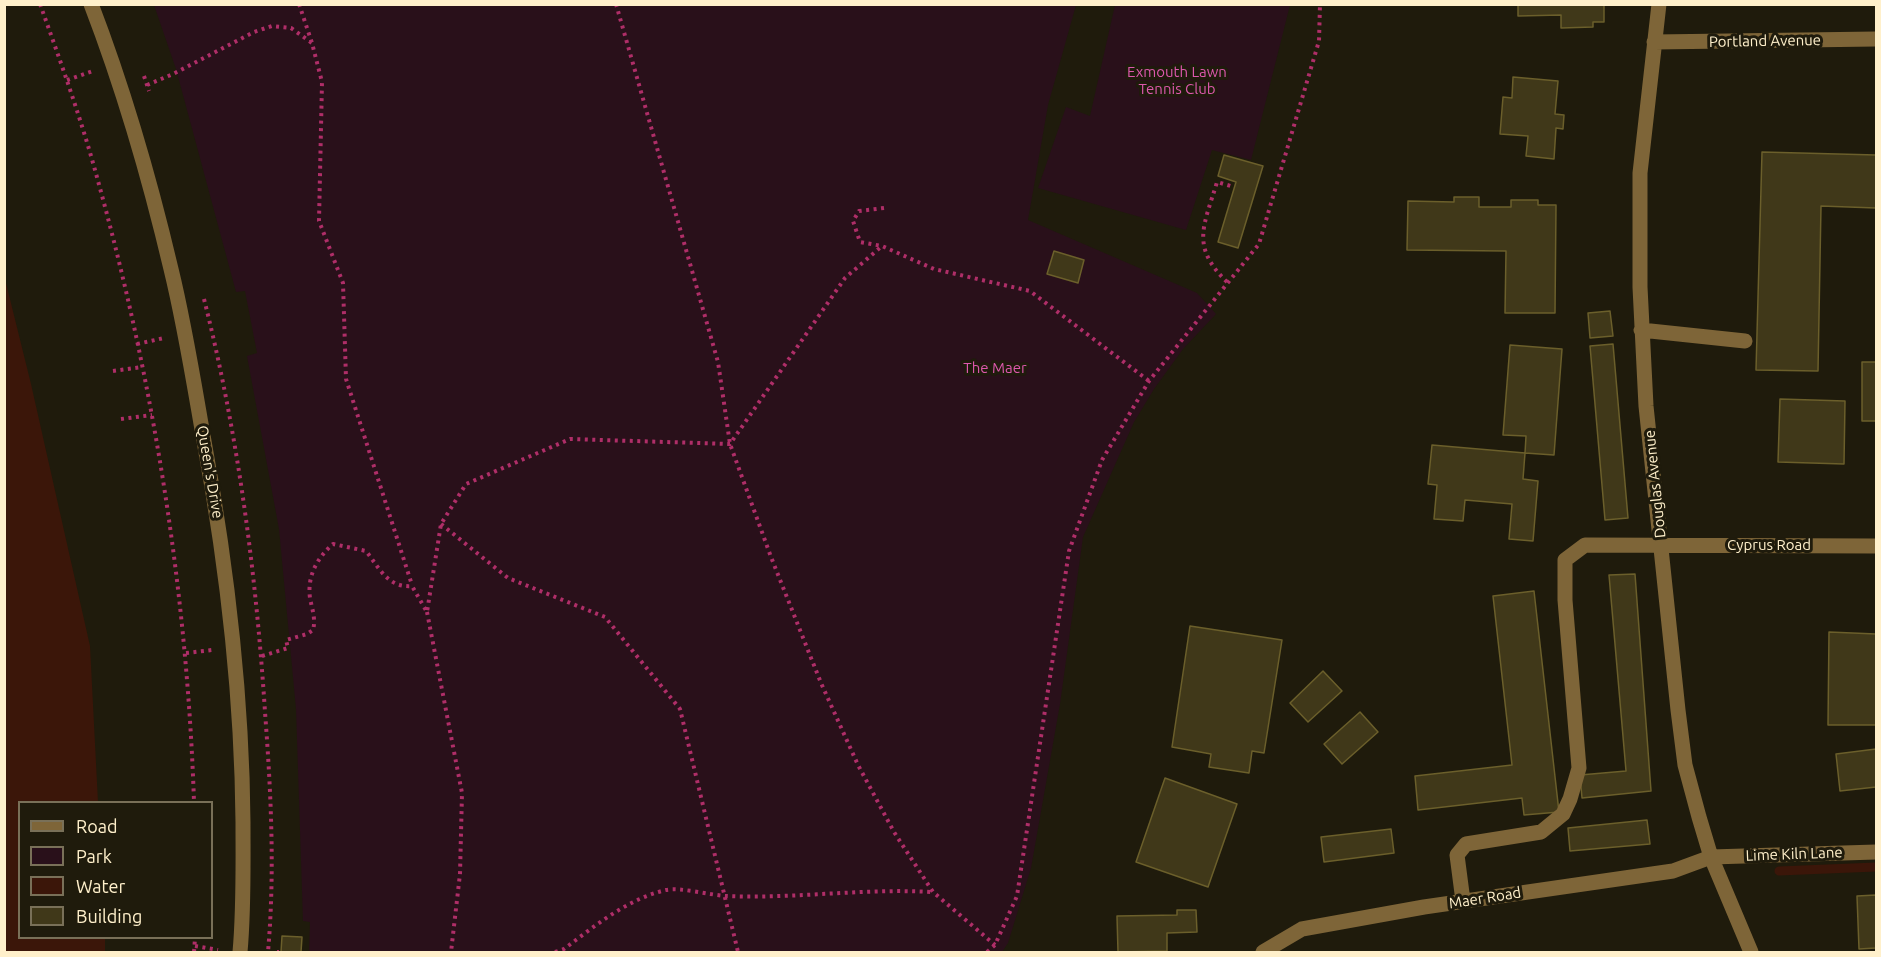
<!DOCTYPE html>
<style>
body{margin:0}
#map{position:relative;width:1881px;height:957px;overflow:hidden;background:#1f1b0c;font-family:Ubuntu,sans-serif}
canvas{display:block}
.frame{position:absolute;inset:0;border:6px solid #fff0cb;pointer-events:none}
.legend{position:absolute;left:18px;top:801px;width:195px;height:138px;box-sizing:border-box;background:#1f1b0c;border:2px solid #797058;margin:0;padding:8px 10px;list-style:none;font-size:18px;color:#fff0cb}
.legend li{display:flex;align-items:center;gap:12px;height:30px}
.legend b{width:30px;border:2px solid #797058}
</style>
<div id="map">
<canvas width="1881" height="957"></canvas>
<div class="frame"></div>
<ul class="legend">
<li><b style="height:8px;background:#7e6538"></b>Road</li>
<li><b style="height:16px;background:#29101a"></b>Park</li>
<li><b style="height:16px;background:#3b1609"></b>Water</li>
<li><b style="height:16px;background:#403819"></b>Building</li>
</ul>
</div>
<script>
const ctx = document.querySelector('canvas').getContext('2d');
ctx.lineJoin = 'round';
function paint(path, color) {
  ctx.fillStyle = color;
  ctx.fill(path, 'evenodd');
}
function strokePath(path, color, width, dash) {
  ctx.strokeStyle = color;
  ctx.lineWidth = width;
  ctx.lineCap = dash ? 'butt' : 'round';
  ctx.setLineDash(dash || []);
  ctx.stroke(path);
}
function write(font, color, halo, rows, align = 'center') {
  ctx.font = font + ' Ubuntu,sans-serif';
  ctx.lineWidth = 6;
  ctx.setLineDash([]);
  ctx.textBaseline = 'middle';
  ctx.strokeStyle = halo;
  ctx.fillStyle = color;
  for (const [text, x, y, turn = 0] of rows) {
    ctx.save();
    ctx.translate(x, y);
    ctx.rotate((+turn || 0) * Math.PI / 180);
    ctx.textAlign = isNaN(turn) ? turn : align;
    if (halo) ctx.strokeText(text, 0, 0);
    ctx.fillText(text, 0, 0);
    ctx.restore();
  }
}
paint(new Path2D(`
 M154,5H1076L1048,105L1028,220L1197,293L1216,314L1183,349L1154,389L1134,422L1083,537L1060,704L1031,868L1008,943L1002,952H309L310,922L303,921L296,709L279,529L247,356L257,353L245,291L236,292L176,69Z
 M1115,5H1290L1251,160L1212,150L1186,230L1038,188L1066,107L1090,116Z`), '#29101a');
paint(new Path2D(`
 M5,279L31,384L90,646L98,802H20V938H105V952H5Z`), '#3b1609');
strokePath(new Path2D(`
 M1779,871L1876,867`), '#3b1609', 9);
const building = new Path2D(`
 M1518,4H1604V22H1593V27L1561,28V15L1518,16Z
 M1513,77L1558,81L1555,114L1564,115L1563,129L1556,128L1554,159L1526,156L1528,136L1500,134L1503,97L1512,98Z
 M1762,152L1876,155V208L1821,206L1818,371L1756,370Z
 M1224,155L1263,166L1238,248L1218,242L1236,182L1218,176Z
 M1454,197H1479V207H1511V200H1538V205H1556L1555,313H1505L1506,251L1407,250L1408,201L1454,202Z
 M1054,251L1084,260L1078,283L1047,274Z
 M1610,311L1613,336L1590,338L1588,313Z
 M1613,344L1628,518L1605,520L1590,346Z
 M1510,345L1562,349L1554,455L1525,453L1526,436L1503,435Z
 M1862,362H1876V421H1862Z
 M1780,399L1845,401L1844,464L1778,462Z
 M1432,445L1525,453L1523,479L1538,481L1533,541L1509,539L1512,504L1465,500L1463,521L1434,519L1437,485L1428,484Z
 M1635,574L1651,791L1582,798L1580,775L1626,771L1609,575Z
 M1534,591L1559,812L1524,815L1522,798L1418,810L1415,776L1512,765L1493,596Z
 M1190,626L1282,640L1264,753L1252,751L1249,773L1209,767L1211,754L1172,747Z
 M1829,632L1876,634V725H1828Z
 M1323,671L1342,691L1308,722L1290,703Z
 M1360,712L1378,732L1342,764L1324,744Z
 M1876,749V787L1840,791L1836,754Z
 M1165,778L1237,804L1208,887L1136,862Z
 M1647,820L1650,844L1570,851L1568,828Z
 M1391,829L1394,853L1324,862L1321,837Z
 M1876,895V948L1859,949L1857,896Z
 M1177,910H1196L1197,932L1167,933V951L1118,952L1117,916L1177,915Z
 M282,936L302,937L301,952H281Z`);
paint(building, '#403819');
strokePath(building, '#6b5f2b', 1.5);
strokePath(new Path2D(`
 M40,4C61,63 82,121 98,181C154,384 187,592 194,802
 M299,4L312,43L322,82L319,221L343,283L346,379L412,585
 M616,4L718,362L730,444L771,557L821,683L858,765L894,832L933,892L995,945
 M144,76L149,91
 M67,80L93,71
 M147,85L173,74L254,32L272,26L291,28L312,43
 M884,208L859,211L853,221L860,242L882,246L934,269L1030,291L1149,381
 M1227,282C1190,246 1204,226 1217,182L1234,187
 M204,299C238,434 256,573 265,712C271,792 275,872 268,952
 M137,344L164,338
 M113,371L142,367
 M121,419L152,415
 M441,524L508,578L605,617L680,709L738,952
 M427,612L462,793L460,874L451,952
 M186,653L212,650
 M262,656L288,648L286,640L307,634L313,630C316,619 312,609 310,598C307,576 317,558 333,544L366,551C380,569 388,588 412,586L427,612L441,524L466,484L570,439L730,444L845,278L882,246
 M195,946L218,950
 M194,952L195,938
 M277,952H279
 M555,952L564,949C595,926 627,899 666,890C680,887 710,895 726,896C795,899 863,888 932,892
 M987,952L995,945L1017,896L1069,551L1102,460L1149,381L1259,244L1319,41L1320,4`), '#af2e68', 4, [3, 4.5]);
strokePath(new Path2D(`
 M91,4C124,90 150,180 171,269C185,326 194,384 204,441C227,567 242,694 243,822C243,866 244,909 240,952
 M1659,4L1640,173V287L1646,406L1678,710L1685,765L1699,817L1711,857L1751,952
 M1654,42L1876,39
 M1641,330L1745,341
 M1463,901L1457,855L1466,844L1541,832L1563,814L1570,799L1579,768L1565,600V560L1585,545L1876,546
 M1263,952L1302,929L1424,907L1673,871L1711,857L1876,852`), '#7e6538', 15);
write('15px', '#fff0cb', '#1f1b0c', [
 ["Portland Avenue",1765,41,-1],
 ["Queen's Drive",210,472,80],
 ["Douglas Avenue",1655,484,-96],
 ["Cyprus Road",1769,545],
 ["Lime Kiln Lane",1794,854,-2],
 ["Maer Road",1485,898,-9]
]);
write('15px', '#dd58ad', '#1f1b0c', [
 ["Exmouth Lawn",1177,72],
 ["Tennis Club",1177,89],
 ["The Maer",995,368]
]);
</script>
